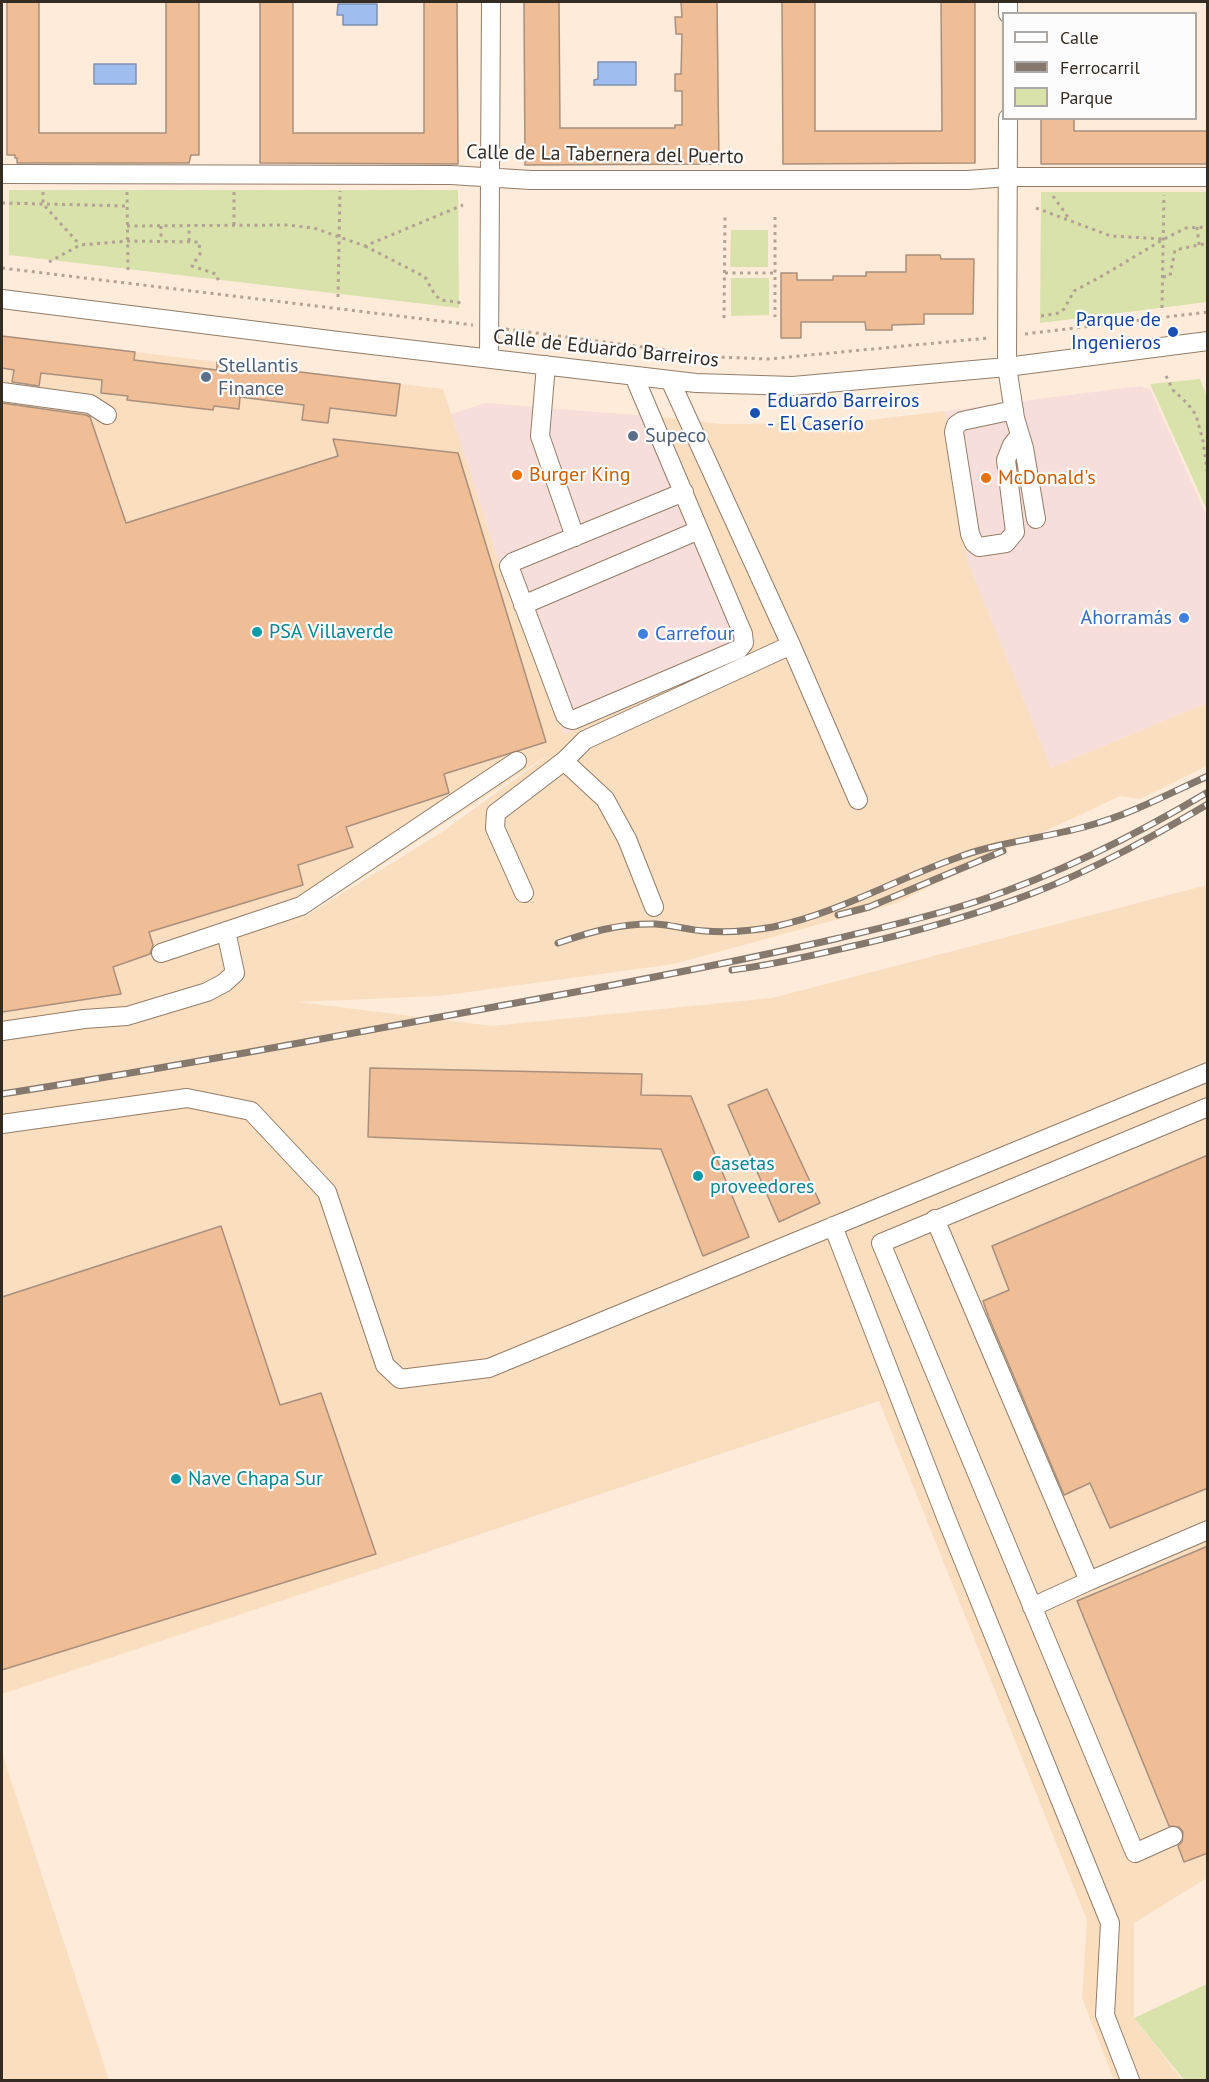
<!DOCTYPE html>
<meta charset="utf-8">
<style>
body{margin:0}
#map{position:relative;width:1209px;height:2082px;overflow:hidden;background:#feebd9;font-family:"PT Sans",sans-serif}
canvas{display:block}
.frame{position:absolute;inset:0;border:3px solid #342b22;pointer-events:none}
.legend{position:absolute;left:1002px;top:12px;width:195px;height:108px;box-sizing:border-box;background:#fcfcfc;border:2px solid #aca8a5;margin:0;padding:8px 10px;list-style:none;font-size:18px;color:#342b22}
.legend li{display:flex;align-items:center;gap:12px;height:30px}
.legend b{width:30px;border:2px solid #aca8a5}
</style>
<div id="map">
<canvas width="1209" height="2082"></canvas>
<div class="frame"></div>
<ul class="legend">
<li><b style="height:8px;background:#fff"></b>Calle</li>
<li><b style="height:8px;background:#85786c"></b>Ferrocarril</li>
<li><b style="height:16px;background:#d9e2aa"></b>Parque</li>
</ul>
</div>
<script>
const ctx = document.querySelector('canvas').getContext('2d');
ctx.lineJoin = 'round';
function paint(path, color) {
  ctx.fillStyle = color;
  ctx.fill(path, 'evenodd');
}
function strokePath(path, color, width, dash) {
  ctx.strokeStyle = color;
  ctx.lineWidth = width;
  ctx.lineCap = dash ? 'butt' : 'round';
  ctx.setLineDash(dash || []);
  ctx.stroke(path);
}
function write(font, color, halo, rows, align = 'center') {
  ctx.font = font + ' "PT Sans",sans-serif';
  ctx.lineWidth = 4.5;
  ctx.setLineDash([]);
  ctx.textBaseline = 'middle';
  ctx.strokeStyle = halo;
  ctx.fillStyle = color;
  for (const [text, x, y, turn = 0] of rows) {
    ctx.save();
    ctx.translate(x, y);
    ctx.rotate((+turn || 0) * Math.PI / 180);
    ctx.textAlign = isNaN(turn) ? turn : align;
    if (halo) ctx.strokeText(text, 0, 0);
    ctx.fillText(text, 0, 0);
    ctx.restore();
  }
}
paint(new Path2D(`
 M1140,386L1150,389L1207,517V703L1051,768L968,563L945,411Z
 M485,403L661,417L754,639L747,655L564,734L513,607L451,414Z`), '#f8deda');
paint(new Path2D(`
 M2,336L443,389L513,607L564,734L747,655L754,639L661,417L722,424L844,423L945,411L968,563L1051,768L1207,703V766L1140,799L1120,796L1007,849L897,903L674,964L439,996L298,1002L492,1026L772,998L1207,885V1878L1134,1923V2018L1182,2080H1114L1082,1998L1087,1920L879,1401L2,1694ZM547,756L442,832L286,928L546,756Z
 M2,1753L109,2080H2Z`), '#fadec0');
paint(new Path2D(`
 M9,190H458L459,308L9,255Z
 M1041,192H1207V302L1040,323Z
 M731,230H768V267H730Z
 M731,278H769V315L731,316Z
 M1200,379L1207,397V510L1150,384Z
 M1207,1984V2080H1184L1134,2018Z`), '#d9e2aa');
const water = new Path2D(`
 M338,4H377V25H343V15H337Z
 M598,62H636V85H594V80L598,79Z
 M94,64H136V84H94Z`);
paint(water, '#9fbdee');
strokePath(water, '#7f91b1', 1.5);
const building = new Path2D(`
 M7,2H39V133H166V2H199V155H191L189,163H17V158H15V155H7Z
 M260,2H293V133H424V2H457L458,164L260,163Z
 M524,2H559L560,128H675V125H682V91H675V74H681L682,34H676L675,17H682L681,2H717L719,164L525,165Z
 M782,2H815V131H942L941,2H975V163L783,164Z
 M1041,118H1074V131H1208V164H1041Z
 M906,255H940L941,259H974L973,314H924V324L892,325V330H866L865,322H801V338H781V273H797V280H833V276H866V272H906Z
 M2,336L135,352L134,360L217,370V362L400,384L396,416L330,408L328,423L302,420L304,405L240,397L239,409L214,406L213,410L127,400L128,396L101,393L102,380L41,373L39,386L12,382L14,370L2,368Z
 M2,403L86,415L90,417L126,523L338,456L333,439L458,453L546,742L444,774L449,793L346,827L353,847L298,865L303,885L149,932L153,945L150,954L113,967L121,994L2,1012Z
 M370,1068L642,1074L641,1095L691,1096L749,1237L703,1256L661,1149L368,1137Z
 M767,1089L820,1203L779,1222L728,1105Z
 M1208,1155V1488L1110,1528L1090,1483L1064,1495L989,1318L983,1301L1009,1290L992,1246Z
 M221,1226L280,1405L321,1393L376,1554L2,1670V1297Z
 M1208,1546V1853L1184,1862L1178,1846L1182,1842L1183,1832L1179,1827L1169,1826L1077,1601Z`);
paint(building, '#efbd96');
strokePath(building, '#a8907d', 1.5);
const minor = new Path2D(`
 M1008,2V14
 M1008,118L1007,367L1015,418L1024,448L1036,519
 M2,174L451,175L531,180H968L1008,177H1208
 M2,299L338,341L696,383L793,386L1007,367L1208,341
 M489,358L491,2
 M546,365L540,436L575,537
 M634,376L743,634L744,643L739,649L573,720L569,719L565,715L509,566L513,562L684,492
 M670,380L791,645L858,800
 M2,392L90,404L107,415
 M1014,410L962,421L956,425L954,432L970,534L974,543L979,547L1006,543L1015,532L1006,460L1012,445L1020,435
 M523,605L699,530
 M564,761L605,799L627,839L654,907
 M524,893L495,828L496,813L564,761L585,740L791,645
 M161,953L301,906L517,761
 M2,1031L84,1019L127,1016L207,992L224,983L235,973L226,931
 M2,1124L187,1098L251,1111L327,1192L385,1365L400,1379L489,1368L1208,1072
 M935,1219L1089,1581L1208,1530
 M833,1226L947,1520L1110,1923L1105,2015L1130,2080
 M1032,1607L1089,1581
 M1173,1836L1135,1853L881,1243L1208,1107`);
strokePath(minor, '#927d68', 20);
strokePath(new Path2D(`
 M43,192V204L80,245
 M127,192L128,272
 M1053,196L1070,220
 M2,203L127,206
 M1036,208L1111,236L1164,239
 M775,217V317
 M234,225V192
 M127,226L287,225L314,228L365,246L463,205
 M161,226V241
 M1197,227L1199,245
 M189,241V225
 M365,246L425,277L435,295L441,300L463,303
 M49,262L80,245L127,241L199,242L200,254L192,266L216,274L219,282
 M2,268L473,325
 M725,273H775
 M1163,277L1170,276L1175,250L1208,243
 M338,297L340,191
 M1162,308L1164,195
 M1041,316L1059,313L1064,309L1074,291L1102,276L1164,239L1186,228L1208,227
 M724,318L725,217
 M506,329L718,357L768,359L988,338
 M1025,334L1208,312
 M1166,376L1173,390L1187,403L1196,415L1203,441L1208,477`), '#b1a293', 3, [3, 4.5]);
strokePath(minor, '#fff', 18);
const rail = new Path2D(`
 M838,915L869,907L1003,851
 M558,943C590,932 621,923 656,924C672,925 688,930 705,931C728,933 750,931 773,927C838,913 896,879 959,857C1002,841 1047,838 1091,825C1131,814 1170,793 1208,776
 M732,970C772,965 810,956 849,947C911,933 973,916 1033,893C1093,870 1152,837 1208,804
 M2,1094C175,1067 348,1034 521,1002C626,983 731,963 835,939C884,927 934,916 981,900C1060,873 1136,835 1208,792`);
strokePath(rail, '#85786c', 7);
strokePath(rail, '#fcfcfc', 4.5, [14]);
for (const [x, y, r, color] of [
 [1173,332,6,"#1a4fb4"],
 [206,377,6,"#5c6f8a"],
 [755,413,6,"#1a4fb4"],
 [633,436,6,"#5c6f8a"],
 [517,475,6,"#e8710a"],
 [986,478,6,"#e8710a"],
 [1184,618,6,"#3f7fe0"],
 [257,632,6,"#0f9aa8"],
 [643,634,6,"#3f7fe0"],
 [698,1176,6,"#0f9aa8"],
 [176,1479,6,"#0f9aa8"]
]) {
  const dot = new Path2D();
  dot.arc(x, y, r, 0, 2 * Math.PI);
  ctx.fillStyle = color;
  ctx.fill(dot);
  strokePath(dot, '#fcfcfc', 2);
}
write('20px', '#342b22', '#fcfcfc', [
 ["Calle de La Tabernera del Puerto",605,155,1],
 ["Calle de Eduardo Barreiros",606,349,6]
]);
write('20px', '#164399', '#fcfcfc', [
 ["Parque de",1161,320],
 ["Ingenieros",1161,343],
 ["Eduardo Barreiros",767,401,"left"],
 ["- El Caserío",767,424,"left"]
], 'right');
write('20px', '#4e5e75', '#fcfcfc', [
 ["Stellantis",218,366],
 ["Finance",218,389],
 ["Supeco",645,436]
], 'left');
write('20px', '#c56008', '#fcfcfc', [
 ["Burger King",529,475],
 ["McDonald's",998,478]
], 'left');
write('20px', '#366cbe', '#fcfcfc', [
 ["Ahorramás",1172,618],
 ["Carrefour",655,634,"left"]
], 'right');
write('20px', '#0d838f', '#fcfcfc', [
 ["PSA Villaverde",269,632],
 ["Casetas",710,1164],
 ["proveedores",710,1187],
 ["Nave Chapa Sur",188,1479]
], 'left');
</script>
